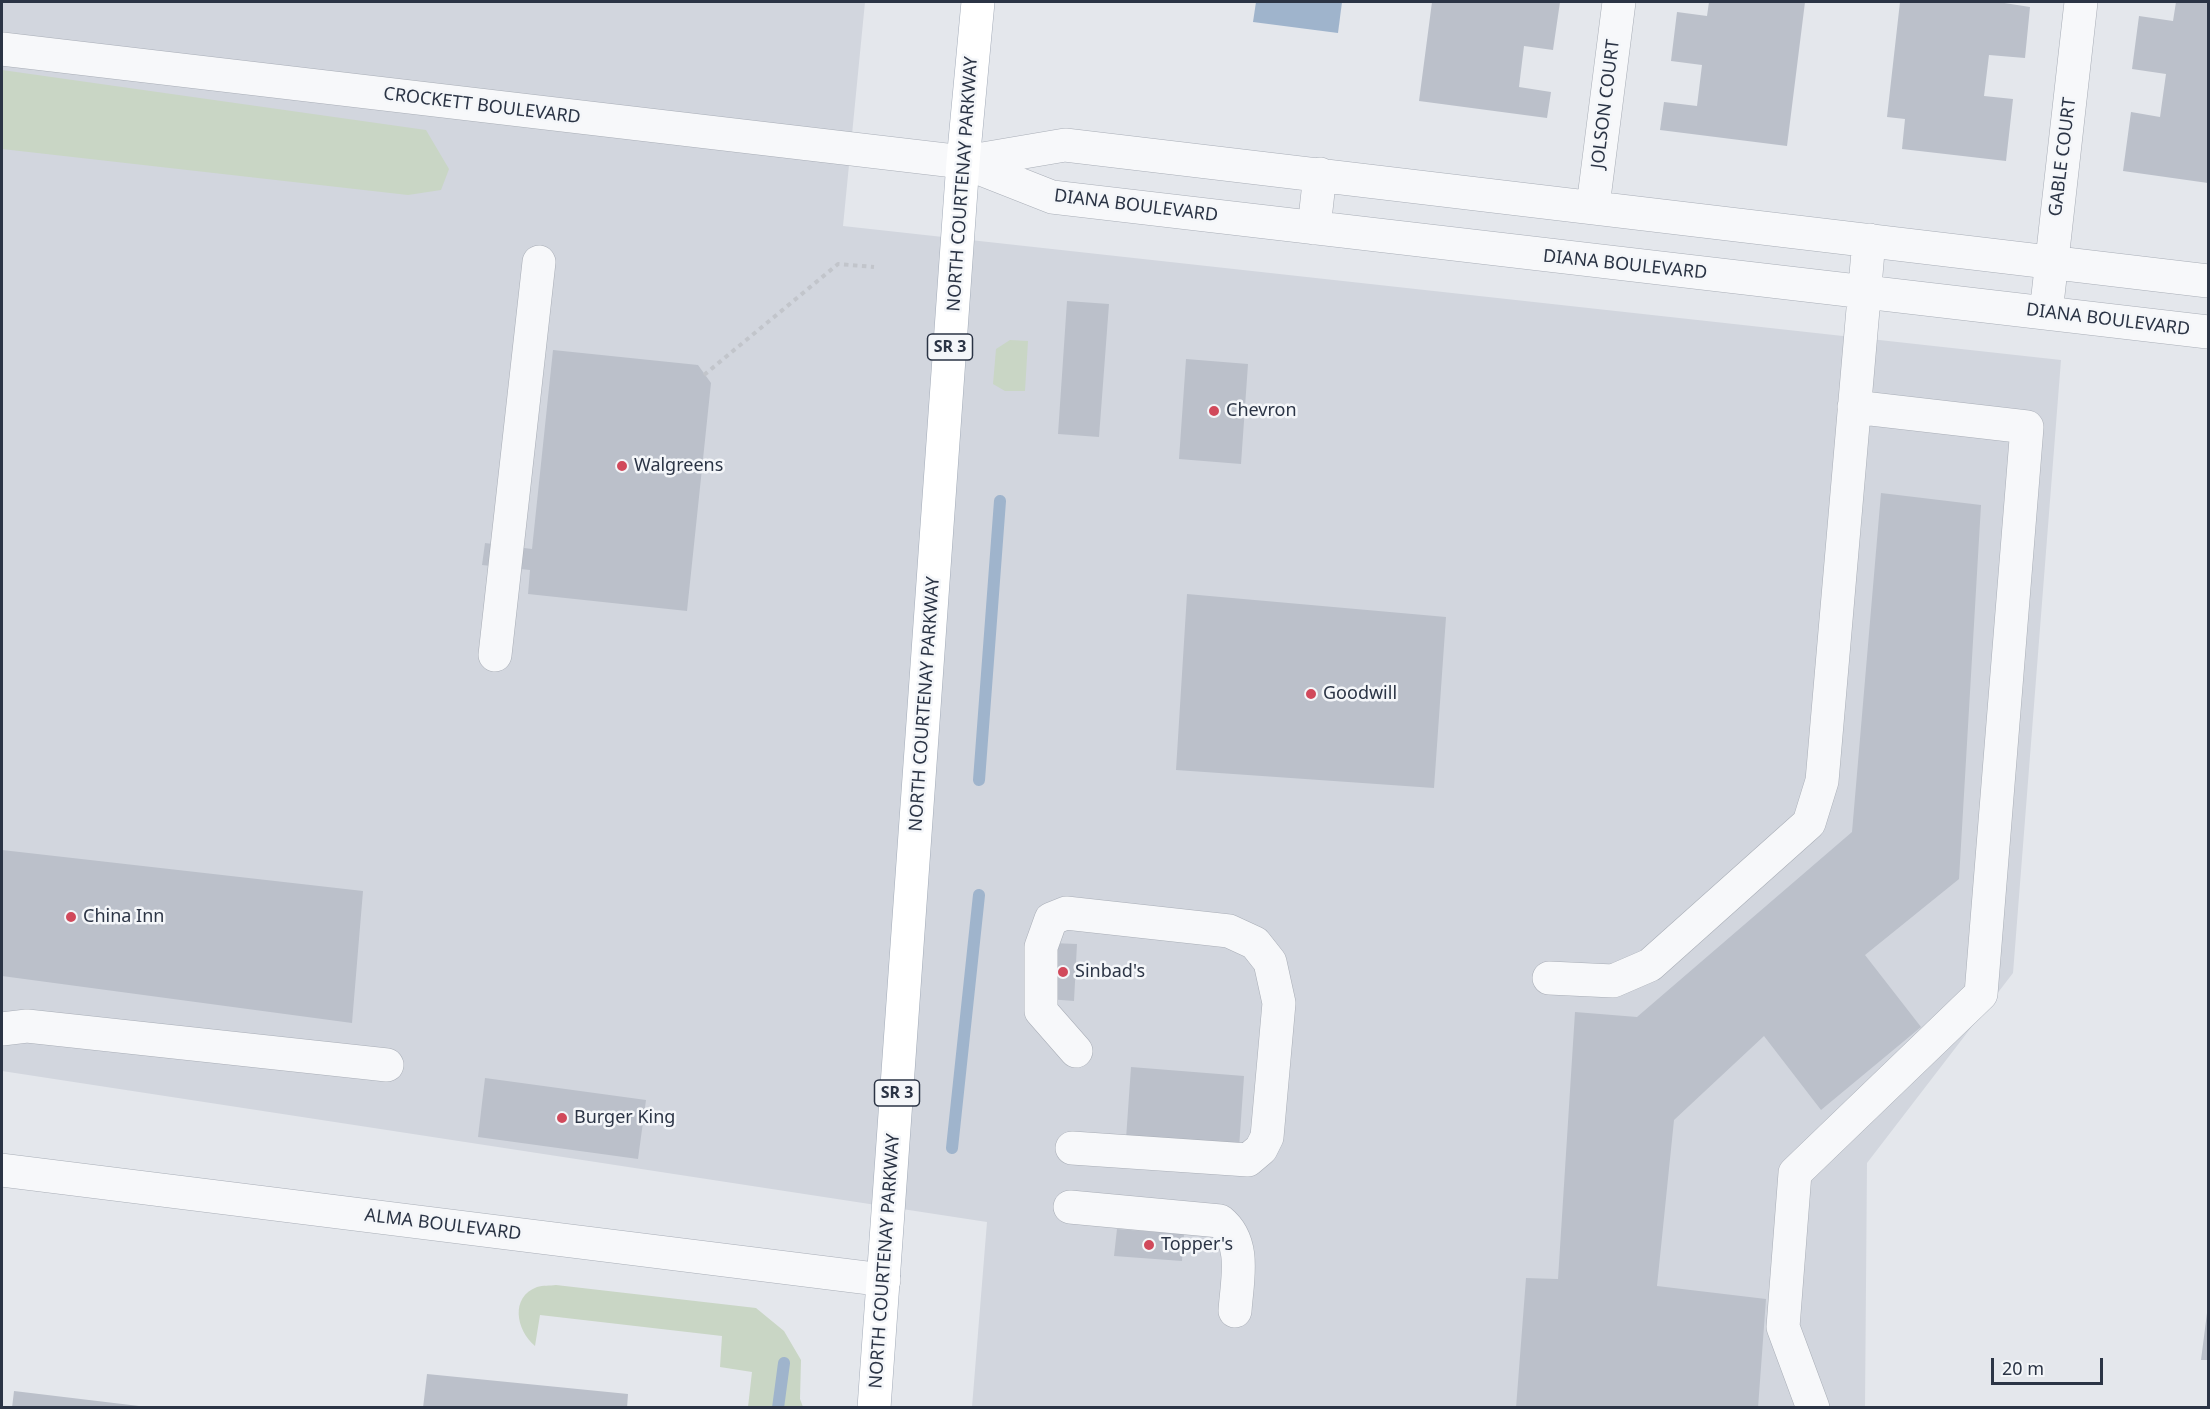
<!DOCTYPE html>
<style>
body{margin:0}
#map{position:relative;width:2210px;height:1409px;overflow:hidden;background:#e4e7ec;font-family:"Noto Sans",sans-serif}
canvas{display:block}
.frame{position:absolute;inset:0;border:3px solid #2b3445;pointer-events:none}
.scale{position:absolute;left:1991px;top:1358px;width:112px;height:27px;box-sizing:border-box;border:3px solid #2b3445;border-top:0;padding-left:8px;font-size:18px;line-height:21px;white-space:nowrap;color:#2b3445;-webkit-text-stroke:4px #f4f6f9;paint-order:stroke}
</style>
<div id="map">
<canvas width="2210" height="1409"></canvas>
<div class="frame"></div>
<div class="scale">20 m</div>
</div>
<script>
const ctx = document.querySelector('canvas').getContext('2d');
ctx.lineJoin = 'round';
function paint(path, color) {
  ctx.fillStyle = color;
  ctx.fill(path, 'evenodd');
}
function strokePath(path, color, width, dash) {
  ctx.strokeStyle = color;
  ctx.lineWidth = width;
  ctx.lineCap = dash ? 'butt' : 'round';
  ctx.setLineDash(dash || []);
  ctx.stroke(path);
}
function write(font, color, halo, rows, align = 'center') {
  ctx.font = font + ' "Noto Sans",sans-serif';
  ctx.lineWidth = 5;
  ctx.setLineDash([]);
  ctx.textBaseline = 'middle';
  ctx.strokeStyle = halo;
  ctx.fillStyle = color;
  for (const [text, x, y, turn = 0] of rows) {
    ctx.save();
    ctx.translate(x, y);
    ctx.rotate((+turn || 0) * Math.PI / 180);
    ctx.textAlign = isNaN(turn) ? turn : align;
    if (halo) ctx.strokeText(text, 0, 0);
    ctx.fillText(text, 0, 0);
    ctx.restore();
  }
}
paint(new Path2D(`
 M2,2H865L843,226L2061,360L2013,973L1867,1163L1865,1407H972L987,1222L2,1071Z`), '#d2d6de');
paint(new Path2D(`
 M2,70L426,130L449,169L441,190L408,195L2,149Z
 M1010,340L1028,341L1025,391H1005L993,384L996,349Z
 M556,1285L756,1308L784,1331L801,1360L800,1399L803,1407H748L752,1372L720,1367L722,1336L540,1315L535,1346C516,1330 510,1297 537,1287C543,1285 550,1286 556,1285Z`), '#c9d6c5');
paint(new Path2D(`
 M1256,2H1342L1338,33L1253,22Z`), '#9fb4cc');
strokePath(new Path2D(`
 M979,780L1000,501
 M952,1148L979,895
 M778,1408L784,1363`), '#9fb4cc', 12);
paint(new Path2D(`
 M1432,2H1560L1553,50L1524,46L1519,87L1551,92L1547,118L1419,101Z
 M1709,2H1805L1787,146L1660,130L1664,102L1697,106L1702,65L1671,61L1677,12L1707,16Z
 M1900,2H1998L2030,7L2025,58L1989,55L1984,96L2013,99L2006,161L1902,149L1905,119L1887,117Z
 M2176,2H2208V183L2123,171L2131,112L2160,117L2166,74L2132,69L2139,16L2173,21Z
 M1067,301L1109,304L1099,437L1058,434Z
 M553,350L698,365L711,383L687,611L528,594L530,570L482,565L485,543L532,549Z
 M1186,359L1248,364L1241,464L1179,459Z
 M1881,493L1981,505L1959,879L1865,955L1921,1027L1821,1110L1764,1036L1674,1120L1657,1286L1766,1299L1758,1408H1516L1526,1278L1558,1279L1575,1012L1637,1017L1852,832Z
 M1187,594L1446,617L1434,788L1176,770Z
 M2,850L363,891L352,1023L2,976Z
 M1052,943L1077,944L1074,1001L1048,999Z
 M1131,1067L1244,1076L1239,1148L1126,1139Z
 M485,1078L646,1100L638,1159L478,1137Z
 M1117,1229L1184,1234L1182,1261L1114,1256Z
 M2207,1313H2208V1360H2201Z
 M427,1374L628,1394L627,1408H423Z
 M14,1391L139,1406V1408H12Z`), '#bbc0ca');
const minor = new Path2D(`
 M2,49L963,162L1052,197L2208,332
 M965,162L1065,145L2208,281
 M1593,206L1619,2
 M1314,228L1320,174
 M2046,313L2081,2
 M495,655L539,262
 M1549,978L1613,981L1650,965L1809,823L1822,781L1869,240
 M2,1029L27,1026L387,1065
 M1072,1148L1248,1160L1261,1149L1267,1137L1279,1003L1270,962L1255,943L1229,931L1066,913L1051,919L1041,947V1011L1076,1051
 M2,1170L884,1280
 M1070,1207L1220,1221C1247,1243 1237,1280 1235,1311
 M1813,1408L1783,1327L1795,1173L1981,994L2027,427L1854,407`);
const major = new Path2D(`
 M874,1408L963,162L978,2`);
strokePath(minor, '#a9aeb7', 34);
strokePath(major, '#a3abb8', 34);
strokePath(new Path2D(`
 M704,375L838,264L874,267`), '#c2c5cb', 4, [4.5, 4.5]);
strokePath(minor, '#f7f8fa', 33);
strokePath(major, '#fff', 33);
for (const [x, y, r, color] of [
 [1214,411,6,"#d1495b"],
 [622,466,6,"#d1495b"],
 [1311,694,6,"#d1495b"],
 [71,917,6,"#d1495b"],
 [1063,972,6,"#d1495b"],
 [562,1118,6,"#d1495b"],
 [1149,1245,6,"#d1495b"]
]) {
  const dot = new Path2D();
  dot.arc(x, y, r, 0, 2 * Math.PI);
  ctx.fillStyle = color;
  ctx.fill(dot);
  strokePath(dot, '#f4f6f9', 2);
}
for (const [x, y, w] of [
 [950,347,45],
 [897,1093,45]
]) {
  const box = new Path2D();
  box.roundRect(x - w / 2, y - 13, w, 26, 4.5);
  ctx.fillStyle = '#f4f6f9';
  ctx.fill(box);
  strokePath(box, '#2b3445', 1.5);
}
write('bold 16px', '#2b3445', null, [
 ["SR 3",950,347],
 ["SR 3",897,1093]
]);
write('18px', '#2b3445', '#f4f6f9', [
 ["JOLSON COURT",1606,104,-83],
 ["CROCKETT BOULEVARD",482,106,7],
 ["GABLE COURT",2063,157,-83],
 ["NORTH COURTENAY PARKWAY",963,184,-86],
 ["DIANA BOULEVARD",1136,206,7],
 ["DIANA BOULEVARD",1625,265,6],
 ["DIANA BOULEVARD",2108,320,7],
 ["NORTH COURTENAY PARKWAY",925,704,-86],
 ["ALMA BOULEVARD",443,1225,7],
 ["NORTH COURTENAY PARKWAY",885,1261,-86]
]);
write('18px', '#2b3445', '#f4f6f9', [
 ["Chevron",1226,411],
 ["Walgreens",634,466],
 ["Goodwill",1323,694],
 ["China Inn",83,917],
 ["Sinbad's",1075,972],
 ["Burger King",574,1118],
 ["Topper's",1161,1245]
], 'left');
</script>
